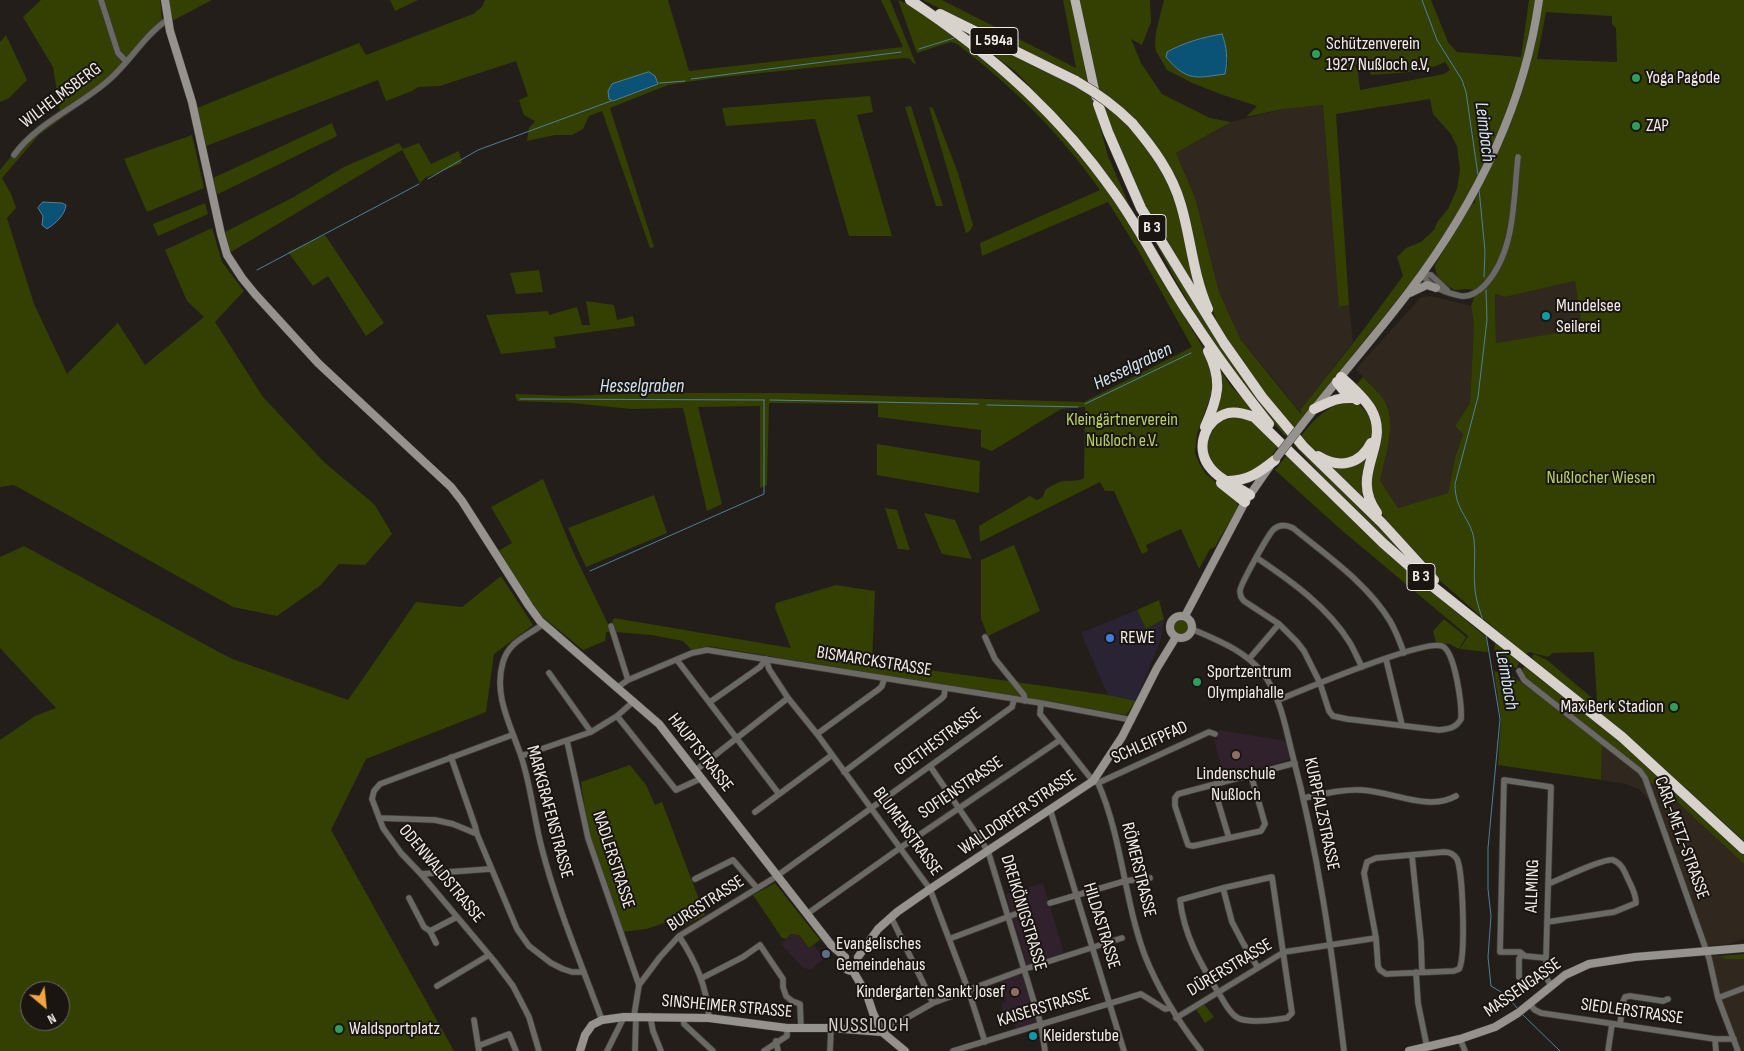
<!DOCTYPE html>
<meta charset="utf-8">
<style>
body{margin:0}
#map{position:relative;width:1744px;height:1051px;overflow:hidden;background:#231e1a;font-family:"Sofia Sans Condensed",sans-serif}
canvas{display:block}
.north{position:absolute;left:20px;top:981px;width:50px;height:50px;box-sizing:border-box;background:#1a1511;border:1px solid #706b68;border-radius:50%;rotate:152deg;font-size:14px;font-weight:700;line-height:20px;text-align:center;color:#f1edea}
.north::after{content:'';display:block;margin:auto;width:18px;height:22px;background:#f1a63f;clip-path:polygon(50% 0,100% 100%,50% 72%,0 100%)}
</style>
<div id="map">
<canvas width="1744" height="1051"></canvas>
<div class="north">N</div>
</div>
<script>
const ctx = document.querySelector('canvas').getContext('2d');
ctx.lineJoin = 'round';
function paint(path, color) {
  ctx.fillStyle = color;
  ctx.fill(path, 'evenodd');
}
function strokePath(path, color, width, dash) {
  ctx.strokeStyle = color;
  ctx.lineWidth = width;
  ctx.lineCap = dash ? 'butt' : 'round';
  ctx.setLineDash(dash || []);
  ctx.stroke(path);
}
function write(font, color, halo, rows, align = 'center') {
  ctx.font = font + ' "Sofia Sans Condensed",sans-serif';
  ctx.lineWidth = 4;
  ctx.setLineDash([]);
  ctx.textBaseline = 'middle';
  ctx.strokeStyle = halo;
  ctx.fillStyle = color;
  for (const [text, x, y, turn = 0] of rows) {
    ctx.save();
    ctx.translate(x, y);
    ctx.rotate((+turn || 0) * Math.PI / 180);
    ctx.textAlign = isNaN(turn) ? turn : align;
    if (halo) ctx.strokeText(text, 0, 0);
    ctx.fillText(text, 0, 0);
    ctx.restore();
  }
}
paint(new Path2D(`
 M1137,610L1146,629L1164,619L1161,639L1136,701L1108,695L1081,633Z`), '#292333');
paint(new Path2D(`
 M1323,105L1340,307L1349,305L1353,342L1301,409L1302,415L1273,378L1241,340L1219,292L1195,197L1176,153L1231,122L1283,109Z
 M1575,281L1583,330L1496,343L1495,294L1505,297Z
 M1431,296L1471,306L1474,325L1470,403L1455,426L1463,433L1455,458L1448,493L1398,508L1379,481L1390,436L1383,398L1356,369L1421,297Z
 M1602,744L1636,772L1642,780L1650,801L1640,790L1626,784L1601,780Z
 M1650,782L1675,800L1744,864V939L1730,944L1706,946L1677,865Z
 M1717,955L1726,959H1744V1051H1742L1704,956Z`), '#30271e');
paint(new Path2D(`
 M1219,730L1286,741L1290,759L1224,778L1214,740H1217Z
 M1043,883L1064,953L1027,965L1006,894Z
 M791,935H798L809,948L814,945L824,959L810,970L802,967L781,944Z
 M1022,974L1037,1022L1016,1029L1013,1018L1006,1020L1005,1017L1001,1004L1006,1001L1000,981Z`), '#30212c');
paint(new Path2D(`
 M41,0H160L162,21L153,29L158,31L148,40L113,81L39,135L2,178L11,194L16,208L7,218L34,304L67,374L118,323L145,365L204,317L187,301L165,250L212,228L222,262L244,291L215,322L263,397L324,462L375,505L392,534L365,565L339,564L321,585L277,616L233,607L14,485L0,487V170L18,148L21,141L60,110L53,67L23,17Z
 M168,0H212L174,20H171Z
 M390,0H418L395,11Z
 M485,0H668L689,71L903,47L881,0H890L916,64L913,63L910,59L904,58L714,78L668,85L610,108L654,247L650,248L602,111L589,116L583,129L572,135H555L527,141L529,128L535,121L524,115L519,100L528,96L516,61L440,86L418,87L412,91L386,101L378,80L206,146L197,108L359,43L366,55L473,14L482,7Z
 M898,0L915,7L952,32L1039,107L1109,191L1205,351L1215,384L1197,434L1195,453L1199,463L1206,474L1237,500L1238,507L1215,547L1210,549L1199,569L1181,529L1146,545L1148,551L1142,554L1114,491H1105L1100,482L980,542L979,526L1030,496L1037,500L1043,497L1045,490C1051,486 1057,482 1064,481C1072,480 1076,482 1084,478L1085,407L1061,409L992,451L981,447V430L878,417V404L769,403L767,485L760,488V406L698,407L722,504L707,511L683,408L631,409L572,403L517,401L515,394L567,396L650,393H789L1084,402L1192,347L1138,250L1108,202L982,256L980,243L1100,190C1060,133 1013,87 957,44L951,42L917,53Z
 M923,0H942L1076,68L1063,0H1071L1088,83Z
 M1078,0H1150L1151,22L1142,45L1131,39L1141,63L1162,94L1210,118L1231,122L1176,153L1195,197L1219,292L1241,340L1301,414V409L1364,329L1403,276L1397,257L1406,248L1421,242L1434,230L1438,221L1448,209L1457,189L1460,170L1457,146L1450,133L1433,114L1430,99L1336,114L1349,305L1339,307L1323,105L1283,109L1246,117L1257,106L1223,95L1192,83L1167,70L1156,51L1155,45L1156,32L1164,0H1431L1448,42L1457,52L1521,57L1529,0H1536L1527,50L1512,104L1484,168L1486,178C1514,121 1534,63 1542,0H1744V841L1649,755L1535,661L1532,657L1534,654L1547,660L1597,702L1594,652L1553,653L1548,657L1529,652L1526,654L1518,649L1429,571L1377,508L1368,485L1379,427L1355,386L1363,377C1369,383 1376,390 1382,397C1399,421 1385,455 1380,481L1398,508L1448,493L1455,458L1463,434L1455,426L1470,403L1474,325L1471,306L1477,290L1467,289L1454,290C1445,283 1435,279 1435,265L1472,204L1475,203V185L1445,235L1412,281L1294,428L1263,390L1229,342L1217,321L1206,295L1180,192L1121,107L1110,97L1114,113L1139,136L1170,181L1203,305L1156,229L1123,159L1098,88ZM1546,12L1612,16V24L1616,28L1617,62L1537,59ZM1212,36L1225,43L1228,63L1225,74L1175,48ZM1365,60L1371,75C1395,73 1423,73 1445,62L1450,70L1444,74L1360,90L1358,72L1355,65ZM1575,281L1582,329L1496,343L1495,294L1505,297Z
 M942,17L1091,93L1108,156L1131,209L1071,129L1041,98L1015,71Z
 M6,35L27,80L9,98L0,102V42Z
 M870,96L873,112L857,115L892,236H849L815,119L726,126L722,108Z
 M911,106L943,206H936L905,107Z
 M929,107L933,108L958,173L973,225L970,231L966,233Z
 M332,123L337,136L216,195L213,178Z
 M192,135L204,188L147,212L124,159Z
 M399,143L403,149L419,143L431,164L459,151L462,163L425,178L420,183L402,150L231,252L223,233L292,198L344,167Z
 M205,203L208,214L158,236L153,224Z
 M1149,228L1289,432L1286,437C1230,373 1185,304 1149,228Z
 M325,235L384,323L366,336L328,276L313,286L288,252Z
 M539,270L543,292L516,294L510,273Z
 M586,301L614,305L617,320L633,316L635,326L554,337L556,348L501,354L486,315L548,311L549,315L577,307L582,325H590Z
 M1218,367L1231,386L1256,413L1246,411L1212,420Z
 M1353,401C1372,411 1376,429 1368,448L1341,463L1317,452L1301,436C1315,418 1330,403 1353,401Z
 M1227,416L1253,419L1279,445C1272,455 1263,469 1252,473C1246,475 1234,478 1228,477C1207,475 1201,439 1215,426C1218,422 1223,419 1227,416Z
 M1297,441L1430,580C1383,537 1336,493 1294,445Z
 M877,444L980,461L979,493L877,475Z
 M1369,454V505L1329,466Z
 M1287,455L1430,590L1486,637L1488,652L1460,649L1468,636L1339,528L1275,470Z
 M543,479L574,554L612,632H606L605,641L583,650L538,613L498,551L512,543L491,507Z
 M654,495L667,533L586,567L568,528Z
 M885,508L897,510L910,550L898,549Z
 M924,513L955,520L972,559L942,554Z
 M1014,545L1040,611L988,636L981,619V560Z
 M24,546L230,658L348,700L416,602L462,607L501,576L533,625L494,654L486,712L366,759L331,830L454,1051H0V740L35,716L56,708L0,648V557ZM30,991H60V1021H30Z
 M836,585L875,591L872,662L1108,695L1136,701L1126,715L708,646L692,650L683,641L651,635L615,632L612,622L614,618L791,648L775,608L776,603Z
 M1159,600L1164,619L1146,629L1137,610Z
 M1444,619L1466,637L1459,649L1450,644L1436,643L1433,631Z
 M1174 627a7 7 0 1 1 14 0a7 7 0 1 1-14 0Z
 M1495,641L1519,662L1517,668C1509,667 1502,657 1494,652Z
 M1524,666L1609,732L1718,829L1744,855V864L1675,800L1650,782L1641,768L1527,679L1522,671Z
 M1494,671L1514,677L1602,744L1601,780L1498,765L1501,719Z
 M630,765L646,785L655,805L662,802L705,915L681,927L676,919L646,929L622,932L589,835L581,782Z
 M775,883L820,940L809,948L799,935L791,934L786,939L782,938L753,895Z
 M1744,954V959H1726L1719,956Z
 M1204,1004L1214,1017L1205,1023L1196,1009Z`), '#334001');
const water = new Path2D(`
 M1222,34C1227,47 1228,60 1225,74C1196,78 1187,82 1166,57L1167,52C1183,43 1203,37 1222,34Z
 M649,72L655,76L658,84L613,101L609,99L608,91L612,84Z
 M43,202L62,203L66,205C65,215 55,224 47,229L42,225L43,216L38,208Z`);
paint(water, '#0b5277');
strokePath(water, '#50809a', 1);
strokePath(new Path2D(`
 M1422,0L1437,40L1462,80L1466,92L1478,175
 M919,49L954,38
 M691,79L901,52
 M659,83L685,81
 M428,179L478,150L611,101
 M1479,189L1485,251L1484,277
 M257,270L419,184
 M520,399L764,400
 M770,400L978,404
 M1085,404L1191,353
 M987,405L1078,407
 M590,571L764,494V400
 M1483,621C1480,611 1476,600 1475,590C1473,573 1476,555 1474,539C1470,517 1455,511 1455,484L1478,397L1487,320L1486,290
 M1486,634L1500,719L1488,848V889L1491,916L1488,957L1491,986L1506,995L1518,1009
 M1522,1014L1560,1051`), '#50809a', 1);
const street = new Path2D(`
 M101,0L118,53L126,61
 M14,155C39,121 81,106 111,78C131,60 145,35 167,20
 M1422,274C1429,287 1444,292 1457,295C1468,299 1477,293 1485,285C1516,251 1513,200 1518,157
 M1422,274L1431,275L1447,290
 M1257,558C1291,581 1328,607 1350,643C1354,650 1358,659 1362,667
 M543,624C528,636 509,641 503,662C493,695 511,726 521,756C531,786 534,819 542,849C557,907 581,963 602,1020
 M611,626L628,680
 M1192,629C1217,640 1244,650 1262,672C1280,695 1285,725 1292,753C1318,851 1332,950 1344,1051
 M985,637L995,659L1024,695L1025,701
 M766,659L769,669L788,698L817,734L930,889L968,989L985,1042
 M1249,659L1279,624
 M1386,659L1402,725
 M677,660L779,794
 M1519,671L1524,680L1640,771L1645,778L1709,958L1718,998L1738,1051
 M549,673L591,732
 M618,687L628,680L692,653L707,650L1041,703L1132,720
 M1278,700C1302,690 1424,639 1442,646C1455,651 1462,705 1461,719C1456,728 1449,729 1439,730L1347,719L1333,716L1329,711L1320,683L1304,651L1297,642L1279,624L1244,601C1241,598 1240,595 1240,591C1240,585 1269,533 1274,529C1280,524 1287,525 1293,528C1327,556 1367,583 1390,621C1396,631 1400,642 1404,653
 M710,702L760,667L766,659
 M1041,703L1040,714L1093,781L1098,783C1122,837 1124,900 1145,956C1159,991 1178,1021 1201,1051
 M617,716L676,790L702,778
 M817,734L879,689L882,686L884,679
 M512,735L380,784L374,791L372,799L383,828L401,853L421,874L495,962L513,986L529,1017L539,1051
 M567,741L588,838L639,985
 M521,756L591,732L617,716L634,701
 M451,757L475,826L477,834
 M930,766L988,851L1041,1025L1045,1051
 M696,770L788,698
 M844,772L941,699L944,696L945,689
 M1251,775L1265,824L1261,831L1193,846L1188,845L1175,806V798L1178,794L1295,763
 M1098,783L1209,732L1215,734
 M1213,785L1229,838
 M1304,798C1323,794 1342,789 1361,790C1392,791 1427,812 1456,796
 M1050,809L1124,1051
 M755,812L832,755
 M379,818L435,820L453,824L477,834L517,929L529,946L551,963L563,969L572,972H584
 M1412,856L1421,942L1422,972
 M421,874L490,869
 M1272,877L1292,1013L1287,1018C1273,1020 1254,1023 1240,1019C1230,1015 1224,1001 1218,992C1200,963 1184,935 1180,900L1223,888Z
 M695,879L733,860L757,888
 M1223,888L1232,922L1243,943L1258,968
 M409,898L424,927L430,931L457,917
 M1050,903L1125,881L1150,878
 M807,914L900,848L1060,740
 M891,917L933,1003
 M1547,922L1614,912L1636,903C1636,893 1631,886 1627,877C1624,870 1621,863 1613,860C1603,858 1559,880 1548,884
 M430,931L436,943
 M679,936C696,962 707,987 709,1018
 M949,939L1026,910
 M1546,958L1525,956L1520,952H1500L1504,780L1551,787L1546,958L1547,979L1551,985
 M1416,972L1418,1003L1427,1047
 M1519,977V959L1522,954
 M702,978L743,957L760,945L783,979V987L786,996L792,1001L800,1004L801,1028
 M437,986L489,955
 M1718,998L1744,988
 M1529,1004L1535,1010L1541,1013L1715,1039H1734
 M634,1016L639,985L660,957L679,936L774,878L1012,707L1014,700
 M650,1016L653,1031L661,1051
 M683,1017L684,1024L713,1051
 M1176,1018L1284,952L1376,938L1364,873L1367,862L1376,858L1444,852C1449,852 1454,854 1457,859C1463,871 1466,958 1459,969L1454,971L1386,974L1380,970L1378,966L1376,938
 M474,1020L479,1051
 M1620,1025L1623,1002L1625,997L1630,996L1663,1001L1668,999
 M882,1032L933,1003L1025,969L1122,938
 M1460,1039L1465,1051
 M1715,1039L1716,1051
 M776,1041L778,1051
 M478,1046L509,1034L516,1051
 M607,1051L624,1017
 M635,1051L636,1016
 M764,1051L787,1036V1028
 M830,1051L831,1028
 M953,1051L1141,994L1165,1009L1170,1008
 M1608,1051L1612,1024`);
const secondary = new Path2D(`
 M165,0L170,31L192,102L221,234L227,255L242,278L255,294L318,363L451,487L462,501L529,606L540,621L659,724L832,946L845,957
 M1410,293L1427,285L1436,288
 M1301,426C1336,381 1373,339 1408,293C1474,206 1524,109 1539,0
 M1170 627a11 11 0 1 1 22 0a11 11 0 1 1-22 0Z
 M1185,616L1245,502L1270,466
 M845,957C840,964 845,971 853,971L867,995L873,1013L882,1032L905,1051
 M858,957L878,929L897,912L930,889L1093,781L1122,737L1157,668L1176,637
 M580,1051L585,1035L592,1025L602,1020L624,1017L709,1018L787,1028H831L882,1032
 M1409,1051L1460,1039L1495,1027L1518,1013L1565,975L1589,964L1635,957L1744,948`);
const primary = new Path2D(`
 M1075,0L1096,97`);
const highway = new Path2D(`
 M910,0C988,51 1059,114 1113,191C1142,231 1163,276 1191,317C1215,354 1241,389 1269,424
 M940,14L1076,81
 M1098,104L1108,132L1141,208L1224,343L1262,397L1303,446L1382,523L1434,580
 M1132,123C1153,148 1172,173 1181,205C1191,239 1193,275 1208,309
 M1341,377C1351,386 1364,397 1371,409C1392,445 1348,473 1377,513
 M1337,382L1344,391L1357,400
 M1314,409C1330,402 1336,397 1354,398
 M1205,427C1218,398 1223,381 1208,351
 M1318,456C1339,469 1360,465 1371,443
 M1228,481C1248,481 1260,472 1275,460
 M1221,483L1245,502
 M1250,495C1237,487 1218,479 1209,466C1195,447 1205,419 1228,413C1237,411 1246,414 1254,417L1383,543L1431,585L1622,737L1744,849`);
strokePath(street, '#403b37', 7);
strokePath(secondary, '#403b37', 9);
strokePath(primary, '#403b37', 10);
strokePath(highway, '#403b37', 11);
strokePath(street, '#6b6966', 5.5);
strokePath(secondary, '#96938f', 8);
strokePath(primary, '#b8b4ae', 9);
strokePath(highway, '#d7d2cb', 10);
const secondaryBridge = new Path2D(`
 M1277,457L1301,426`);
const highwayBridge = new Path2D(`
 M1076,81C1097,93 1115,106 1132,123`);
strokePath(secondaryBridge, '#403b37', 9, []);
strokePath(highwayBridge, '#403b37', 11, []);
strokePath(secondaryBridge, '#96938f', 8);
strokePath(highwayBridge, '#d7d2cb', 10);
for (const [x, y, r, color] of [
 [1316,54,5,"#2e9e5b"],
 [1636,78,5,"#2e9e5b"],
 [1636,126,5,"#2e9e5b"],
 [1546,316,5,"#0f9aa8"],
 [1110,638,5,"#3f7fe0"],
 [1197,682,5,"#2e9e5b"],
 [1674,707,5,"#2e9e5b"],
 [1236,755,5,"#8d6e63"],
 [826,954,5,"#5c6f8a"],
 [1015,992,5,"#8d6e63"],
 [339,1029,5,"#2e9e5b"],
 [1033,1036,5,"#0f9aa8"]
]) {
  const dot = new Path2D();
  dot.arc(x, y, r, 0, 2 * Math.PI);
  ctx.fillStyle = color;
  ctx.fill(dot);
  strokePath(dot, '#1a1511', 2);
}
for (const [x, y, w] of [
 [994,41,48],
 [1152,228,28],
 [1421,577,28]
]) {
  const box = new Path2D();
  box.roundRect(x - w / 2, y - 13.5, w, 27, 4);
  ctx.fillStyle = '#1a1511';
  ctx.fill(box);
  strokePath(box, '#f1edea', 1);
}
write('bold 16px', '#f1edea', null, [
 ["L 594a",994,41],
 ["B 3",1152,228],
 ["B 3",1421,577]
]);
write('18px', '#f1edea', '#1a1511', [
 ["Schützenverein",1326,44],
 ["1927 Nußloch e.V,",1326,65],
 ["Yoga Pagode",1646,78],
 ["ZAP",1646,126],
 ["Mundelsee",1556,306],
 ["Seilerei",1556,327],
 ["REWE",1120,638],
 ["Sportzentrum",1207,672],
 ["Olympiahalle",1207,693],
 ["Max Berk Stadion",1664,707,"right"],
 ["Lindenschule",1236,774,"center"],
 ["Nußloch",1236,795,"center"],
 ["Evangelisches",836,944],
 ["Gemeindehaus",836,965],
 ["Kindergarten Sankt Josef",1005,992,"right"],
 ["Waldsportplatz",349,1029],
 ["Kleiderstube",1043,1036]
], 'left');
write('18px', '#f1edea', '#1a1511', [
 ["WILHELMSBERG",61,96,-37],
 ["BISMARCKSTRASSE",874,662,9],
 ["GOETHESTRASSE",938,742,-36],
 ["SCHLEIFPFAD",1150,743,-24],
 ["HAUPTSTRASSE",700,753,52],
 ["SOFIENSTRASSE",961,788,-34],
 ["MARKGRAFENSTRASSE",549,812,75],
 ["WALLDORFER STRASSE",1018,813,-34],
 ["KURPFALZSTRASSE",1321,814,78],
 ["BLUMENSTRASSE",907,832,54],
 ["CARL-METZ-STRASSE",1681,838,70],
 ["NADLERSTRASSE",613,860,72],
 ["RÖMERSTRASSE",1138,870,76],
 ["ODENWALDSTRASSE",441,874,50],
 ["ALLMING",1533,886,-88],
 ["BURGSTRASSE",706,904,-33],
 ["DREIKÖNIGSTRASSE",1023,913,73],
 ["HILDASTRASSE",1101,926,73],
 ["DÜRERSTRASSE",1230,968,-31],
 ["MASSENGASSE",1523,988,-35],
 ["SINSHEIMER STRASSE",727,1007,5],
 ["KAISERSTRASSE",1044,1008,-17],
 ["SIEDLERSTRASSE",1632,1012,8]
]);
write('18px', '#b6d264', '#1a1511', [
 ["Kleingärtnerverein",1122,420],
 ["Nußloch e.V.",1122,441],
 ["Nußlocher Wiesen",1601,478]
]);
write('italic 19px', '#d2e5f3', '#1a1511', [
 ["Leimbach",1484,132,83],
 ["Hesselgraben",1133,367,-26],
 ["Hesselgraben",642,387],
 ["Leimbach",1506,680,80]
]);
ctx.letterSpacing = '1px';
write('20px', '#d6d0ca', '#1a1511', [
 ["NUSSLOCH",869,1026]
]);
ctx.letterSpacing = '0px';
</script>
